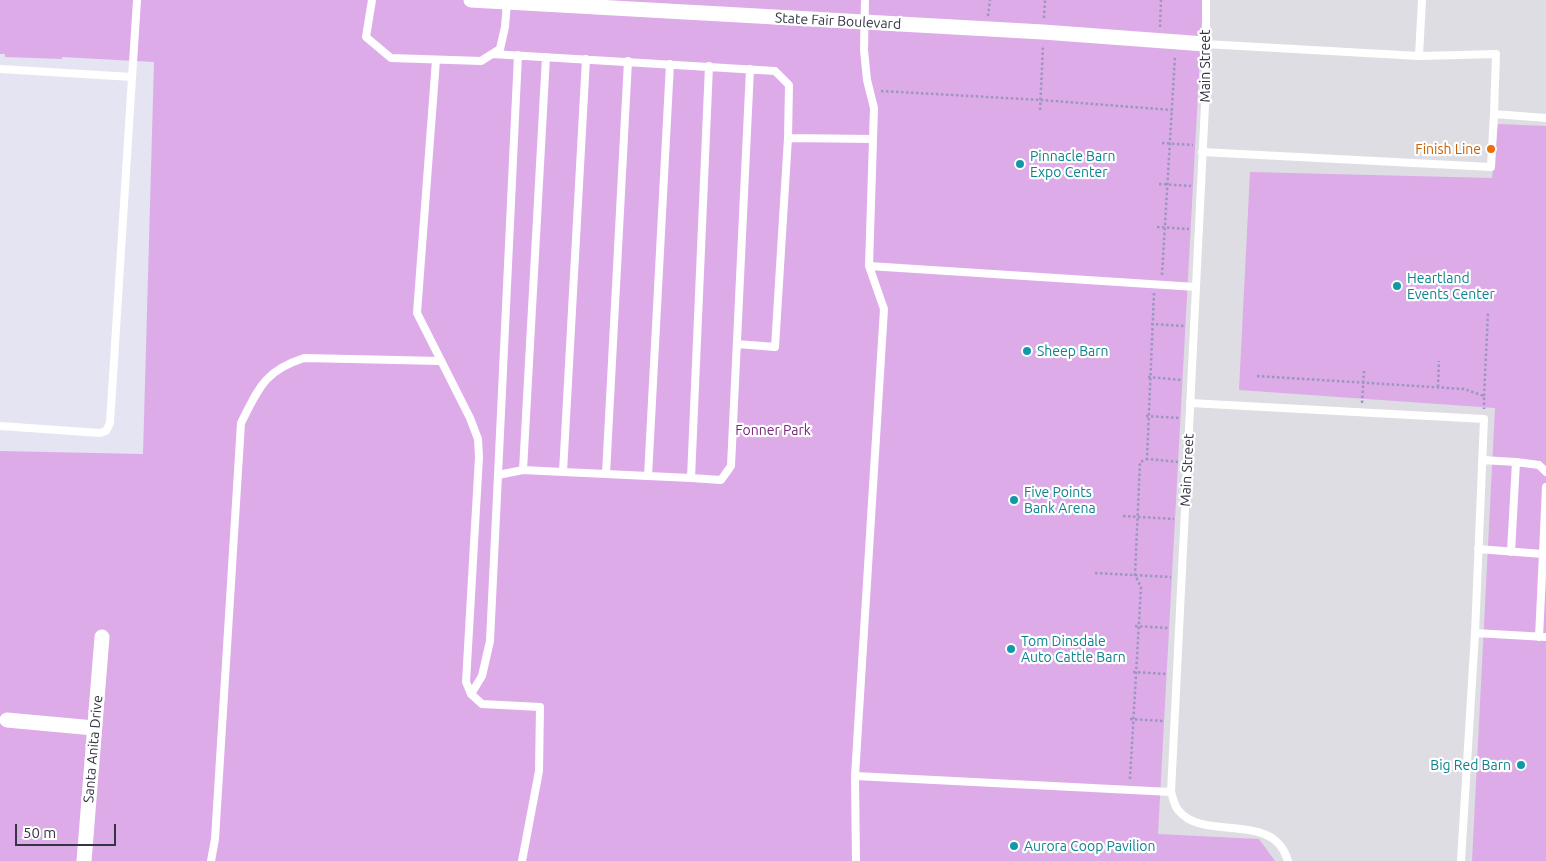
<!DOCTYPE html>
<style>
body{margin:0}
#map{position:relative;width:1546px;height:861px;overflow:hidden;background:#e5e4f3;font-family:Ubuntu,sans-serif}
canvas{display:block}
.scale{position:absolute;left:15px;top:824px;width:101px;height:22px;box-sizing:border-box;border:2px solid #343445;border-top:0;padding-left:6px;font-size:15px;line-height:18px;white-space:nowrap;color:#343445;-webkit-text-stroke:4px #fff;paint-order:stroke}
</style>
<div id="map">
<canvas width="1546" height="861"></canvas>
<div class="scale">50 m</div>
</div>
<script>
const ctx = document.querySelector('canvas').getContext('2d');
ctx.lineJoin = 'round';
function paint(path, color) {
  ctx.fillStyle = color;
  ctx.fill(path, 'evenodd');
}
function strokePath(path, color, width, dash) {
  ctx.strokeStyle = color;
  ctx.lineWidth = width;
  ctx.lineCap = dash ? 'butt' : 'round';
  ctx.setLineDash(dash || []);
  ctx.stroke(path);
}
function write(font, color, halo, rows, align = 'center') {
  ctx.font = font + ' Ubuntu,sans-serif';
  ctx.lineWidth = 4.5;
  ctx.setLineDash([]);
  ctx.textBaseline = 'middle';
  ctx.strokeStyle = halo;
  ctx.fillStyle = color;
  for (const [text, x, y, turn = 0] of rows) {
    ctx.save();
    ctx.translate(x, y);
    ctx.rotate((+turn || 0) * Math.PI / 180);
    ctx.textAlign = isNaN(turn) ? turn : align;
    if (halo) ctx.strokeText(text, 0, 0);
    ctx.fillText(text, 0, 0);
    ctx.restore();
  }
}
paint(new Path2D(`
 M0,0H1546V861H0V451L143,454L154,62L62,57V59L5,57V54H0Z`), '#deabe9');
paint(new Path2D(`
 M1203,0H1546V126L1498,124L1492,178L1250,172L1239,390L1495,408L1472,861H1275L1259,839L1158,834Z`), '#dddde3');
strokePath(new Path2D(`
 M988,16L990,0
 M1044,18L1045,0
 M1160,27L1161,0
 M881,91L1041,100L1172,110
 M1040,110L1043,46
 M1162,143L1193,145
 M1159,184L1191,186
 M1157,227L1189,229
 M1162,275L1175,56
 M1154,293L1147,459L1178,462
 M1151,324L1184,326
 M1257,376L1464,389L1484,396V409
 M1148,377L1182,380
 M1438,387L1439,361
 M1484,396L1488,312
 M1362,403L1364,371
 M1146,416L1180,418
 M1123,516L1174,519
 M1095,573L1171,577
 M1135,626L1168,628
 M1133,672L1166,674
 M1130,719L1164,721
 M1130,779L1141,587L1135,575L1140,462L1147,459`), '#9997c0', 2.5, [2.5, 2.5]);
strokePath(new Path2D(`
 M372,0L366,37L391,58L481,61L500,49L505,27L507,2
 M865,0L864,50L867,80L874,108L869,266L1196,287
 M1206,0V85L1171,792C1173,797 1174,805 1178,810C1204,843 1273,809 1288,861
 M1205,44L1419,56L1496,54L1494,114
 M492,54L775,71L789,85L788,138L873,139
 M518,55L498,475L523,470
 M1419,56L1422,0
 M546,57L523,470L563,472L586,59
 M436,60L417,313L470,418L478,439L479,457L466,682L471,694L482,704L540,707L539,771L522,861
 M0,69L132,77
 M1202,152L1491,167L1494,114L1546,118
 M869,266L884,309L855,776L1171,792
 M737,344L775,347L788,138
 M1190,403L1484,419L1475,633L1461,861
 M0,426L100,433L106,431L110,423L137,0
 M1482,460L1516,462
 M563,472L606,474L628,61
 M606,474L648,476L670,64
 M648,476L691,478L709,66
 M691,478L721,480L731,466L750,69
 M1478,549L1543,554L1539,637
 M1511,552L1516,462L1539,465L1546,472
 M1543,554L1546,487
 M1475,633L1546,637
 M471,694L482,676L490,641L498,475
 M855,776L856,861
 M211,861L215,839L241,423C259,388 264,371 304,358L441,361`), '#fff', 8);
strokePath(new Path2D(`
 M471,0L1043,32L1205,44
 M7,720L94,728
 M84,861L102,637`), '#fff', 15);
for (const [x, y, r, color] of [
 [1491,149,5,"#e8710a"],
 [1020,164,5,"#0f9aa8"],
 [1397,286,5,"#0f9aa8"],
 [1027,351,5,"#0f9aa8"],
 [1014,500,5,"#0f9aa8"],
 [1011,649,5,"#0f9aa8"],
 [1521,765,5,"#0f9aa8"],
 [1014,846,5,"#0f9aa8"]
]) {
  const dot = new Path2D();
  dot.arc(x, y, r, 0, 2 * Math.PI);
  ctx.fillStyle = color;
  ctx.fill(dot);
  strokePath(dot, '#fff', 2);
}
write('14px', '#343445', '#fff', [
 ["State Fair Boulevard",838,21,3],
 ["Main Street",1205,66,-90],
 ["Main Street",1187,470,-87],
 ["Santa Anita Drive",93,749,-85]
]);
write('14px', '#c56008', '#fff', [
 ["Finish Line",1481,149]
], 'right');
write('14px', '#0d838f', '#fff', [
 ["Pinnacle Barn",1030,156],
 ["Expo Center",1030,172],
 ["Heartland",1407,278],
 ["Events Center",1407,294],
 ["Sheep Barn",1037,351],
 ["Five Points",1024,492],
 ["Bank Arena",1024,508],
 ["Tom Dinsdale",1021,641],
 ["Auto Cattle Barn",1021,657],
 ["Big Red Barn",1511,765,"right"],
 ["Aurora Coop Pavilion",1024,846]
], 'left');
write('14px', '#782678', '#fff', [
 ["Fonner Park",773,430]
]);
</script>
